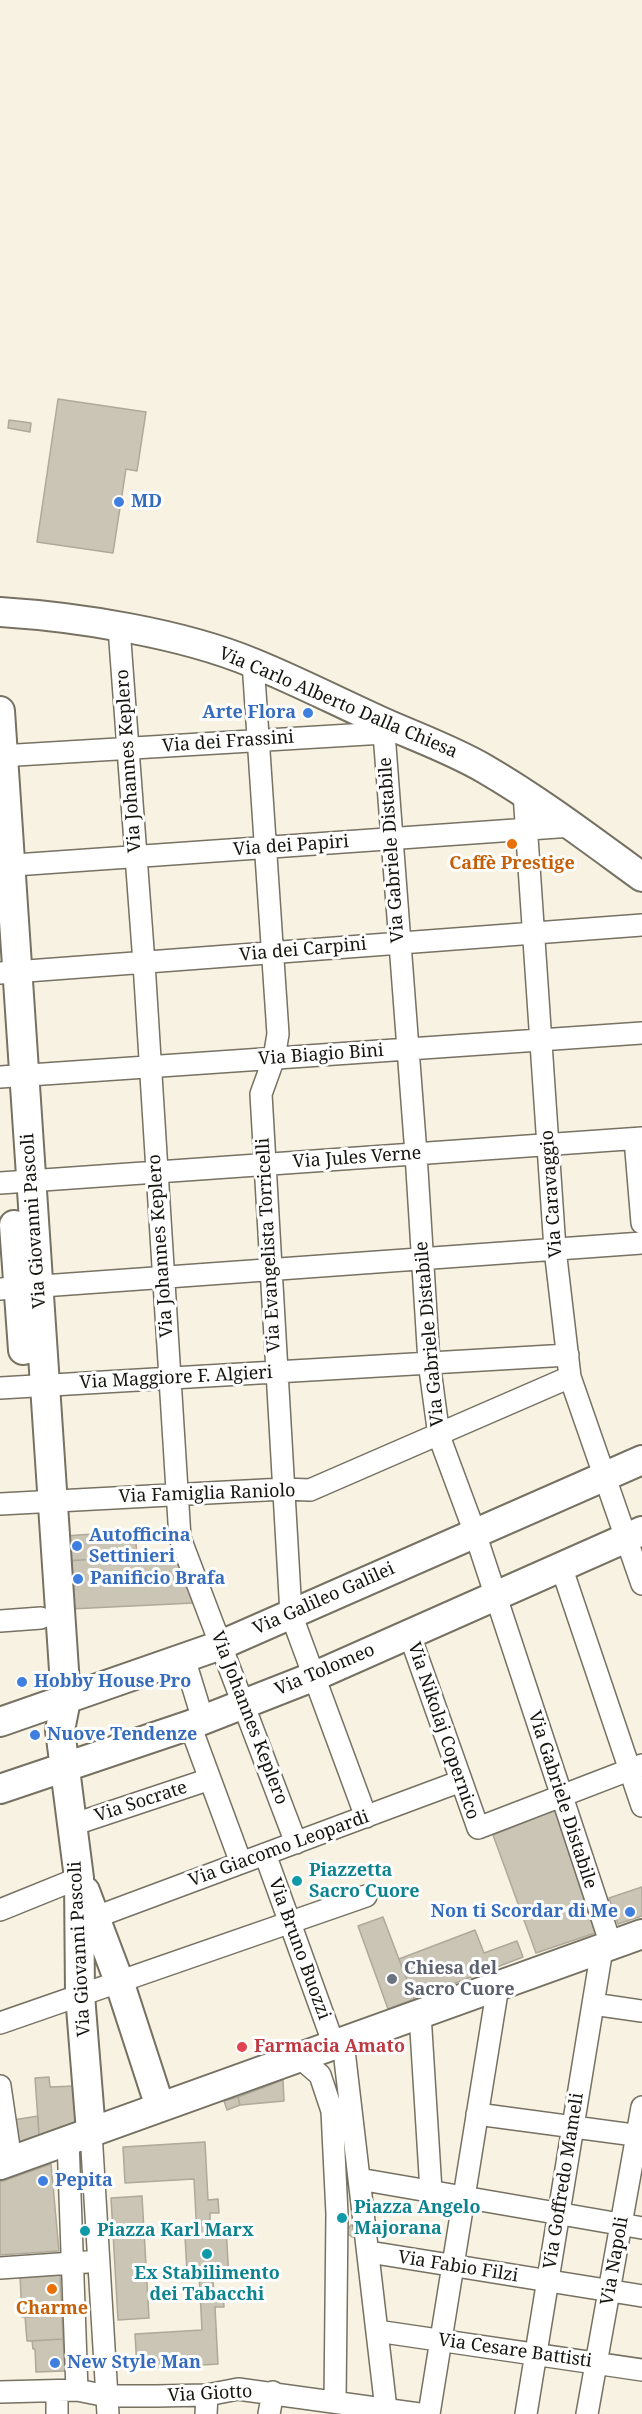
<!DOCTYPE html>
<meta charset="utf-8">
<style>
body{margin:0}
canvas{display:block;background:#f7f2e1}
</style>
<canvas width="642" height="2414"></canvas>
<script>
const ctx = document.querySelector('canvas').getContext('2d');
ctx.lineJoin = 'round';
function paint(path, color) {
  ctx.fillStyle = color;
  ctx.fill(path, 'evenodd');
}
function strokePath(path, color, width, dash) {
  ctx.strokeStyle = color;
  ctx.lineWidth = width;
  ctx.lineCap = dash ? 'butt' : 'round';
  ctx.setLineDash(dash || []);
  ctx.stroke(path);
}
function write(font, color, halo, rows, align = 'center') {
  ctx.font = font + ' "Noto Serif",serif';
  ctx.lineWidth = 6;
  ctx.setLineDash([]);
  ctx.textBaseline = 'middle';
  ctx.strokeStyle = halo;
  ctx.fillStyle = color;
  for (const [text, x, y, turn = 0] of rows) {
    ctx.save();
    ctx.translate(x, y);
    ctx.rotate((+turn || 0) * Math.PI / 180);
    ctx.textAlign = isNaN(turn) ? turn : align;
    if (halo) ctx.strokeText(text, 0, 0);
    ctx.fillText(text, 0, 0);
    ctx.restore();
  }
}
const building = new Path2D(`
 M58,399L146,412L137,471L126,469L113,553L37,542Z
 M9,420L31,423L30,432L8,428Z
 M135,1531L137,1556L66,1561L65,1536Z
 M175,1554L194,1603L70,1609L66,1561Z
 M555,1810L595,1933L536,1953L493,1835Z
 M642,1887V1916L618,1924L609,1898Z
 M383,1917L414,1999L388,2009L358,1926Z
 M475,1930L484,1953L517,1941L523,1957L414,1999L399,1959Z
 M49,2077L50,2087L75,2086L78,2121L39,2135L35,2078Z
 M283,2080L284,2101L240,2105L238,2097Z
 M238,2097L240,2105L227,2110L224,2101Z
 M38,2116L39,2135L16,2143L13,2120Z
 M205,2142L208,2200L218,2199L219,2213H210V2228L226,2227L229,2280L213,2281L214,2293H223L224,2307H215L218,2364L137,2369L135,2334L202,2330L199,2273H187L185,2236H197L194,2179L125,2183L123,2147Z
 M51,2164L59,2251L0,2255V2182Z
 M142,2196L149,2318L118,2320L111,2198Z
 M351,2225H356V2237H352L348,2234V2229Z
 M60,2274L62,2315L22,2317L20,2276Z
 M62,2315L63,2339L27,2341L25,2317Z
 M63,2339L65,2371L36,2372L35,2349H33L32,2341Z`);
paint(building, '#cac5b5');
strokePath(building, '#aea99a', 1.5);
const street = new Path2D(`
 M119,628L144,963L180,1538L296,1843
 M253,662L278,1034L274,1058L261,1094L291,1614L366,1817
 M387,724L384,733L416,1154L429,1362L439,1436L475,1533L611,1945
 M0,756L384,733
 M524,793L555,1249L570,1377L642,1584
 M0,866L572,826
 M0,973L642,925
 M0,1077L642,1033
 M635,1139L642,1223
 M0,1183L642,1138
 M0,1289L642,1243
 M0,1388L568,1355
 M0,1504L283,1489L310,1490L570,1377
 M561,1566L642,1806
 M0,1621L41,1618
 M409,1633L478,1828L642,1765
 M184,1658L203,1720
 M190,1725L241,1863
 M72,1825L210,1779
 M265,1854L334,2045
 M0,1910L79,1878
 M96,1917L461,1781
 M593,2004L642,2011
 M420,2014L431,2191
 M0,2023L366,1896
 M343,2042L386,2409
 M299,2057L320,2075L332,2111L337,2214L335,2401
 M0,2086L11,2161
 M477,2114L642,2136
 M91,2132L108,2414
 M68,2140L77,2390
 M359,2179L642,2228
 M369,2252L642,2296
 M0,2268L87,2262
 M377,2331L642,2370
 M57,2391V2414
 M0,2392L77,2390L107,2396H156L207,2395L238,2389L419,2414
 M206,2414L207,2395
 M269,2414L273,2392
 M429,2414L498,1986
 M526,2414L602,1949
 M587,2414L642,2107`);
const secondary = new Path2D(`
 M0,612C78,617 181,633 253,663C295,680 336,701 378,720C413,736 451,749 485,769C540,801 591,840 642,877
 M0,711L66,1700L60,1730L79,1878L80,1995L91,2132
 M14,1225L23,1350
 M0,1722L221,1645L642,1460
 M0,1789L190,1725L315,1676L642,1531
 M85,1891L119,1981L160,2107
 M0,2165L642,1934`);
strokePath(street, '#767162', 24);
strokePath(secondary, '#767162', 32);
strokePath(street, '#fff', 21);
strokePath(secondary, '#fff', 28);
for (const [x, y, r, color] of [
 [119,502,6,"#3f7fe0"],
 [308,713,6,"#3f7fe0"],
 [512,844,6,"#e8710a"],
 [77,1546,6,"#3f7fe0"],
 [78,1579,6,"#3f7fe0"],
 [22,1682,6,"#3f7fe0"],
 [35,1735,6,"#3f7fe0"],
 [297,1881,6,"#0f9aa8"],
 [630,1912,6,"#3f7fe0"],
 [392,1979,6,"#6b7280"],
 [242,2047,6,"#e0444e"],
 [43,2181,6,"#3f7fe0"],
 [342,2218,6,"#0f9aa8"],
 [85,2231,6,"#0f9aa8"],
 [207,2254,6,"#0f9aa8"],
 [52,2289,6,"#e8710a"],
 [55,2363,6,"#3f7fe0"]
]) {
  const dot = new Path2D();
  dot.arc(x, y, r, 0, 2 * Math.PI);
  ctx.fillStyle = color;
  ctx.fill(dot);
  strokePath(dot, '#fff', 2);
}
write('bold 18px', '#366cbe', '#fff', [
 ["MD",131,502],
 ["Arte Flora",296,713,"right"],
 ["Autofficina",89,1536],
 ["Settinieri",89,1557],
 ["Panificio Brafa",90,1579],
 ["Hobby House Pro",34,1682],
 ["Nuove Tendenze",47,1735],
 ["Non ti Scordar di Me",618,1912,"right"],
 ["Pepita",55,2181],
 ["New Style Man",67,2363]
], 'left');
write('18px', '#16140e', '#fff', [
 ["Via Carlo Alberto Dalla Chiesa",338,703,23],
 ["Via dei Frassini",228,742,-4],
 ["Via Johannes Keplero",129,761,-94],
 ["Via dei Papiri",291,846,-4],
 ["Via Gabriele Distabile",392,850,-94],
 ["Via dei Carpini",303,950,-5],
 ["Via Biagio Bini",321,1055,-4],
 ["Via Jules Verne",357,1158,-4],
 ["Via Caravaggio",552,1194,-94],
 ["Via Giovanni Pascoli",34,1221,-94],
 ["Via Evangelista Torricelli",269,1245,-93],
 ["Via Johannes Keplero",161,1246,-94],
 ["Via Gabriele Distabile",430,1334,-95],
 ["Via Maggiore F. Algieri",176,1378,-3],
 ["Via Famiglia Raniolo",207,1494,-2],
 ["Via Galileo Galilei",324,1599,-24],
 ["Via Tolomeo",325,1670,-23],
 ["Via Johannes Keplero",249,1718,69],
 ["Via Nikolaj Copernico",443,1731,71],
 ["Via Gabriele Distabile",562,1800,72],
 ["Via Socrate",141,1802,-18],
 ["Via Giacomo Leopardi",279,1849,-20],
 ["Via Giovanni Pascoli",80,1949,-93],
 ["Via Bruno Buozzi",299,1949,70],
 ["Via Goffredo Mameli",564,2181,-81],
 ["Via Napoli",615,2261,-80],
 ["Via Fabio Filzi",458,2267,9],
 ["Via Cesare Battisti",515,2351,8],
 ["Via Giotto",210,2394,-3]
]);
write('bold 18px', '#c56008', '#fff', [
 ["Caffè Prestige",512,864],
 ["Charme",52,2309]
]);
write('bold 18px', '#0d838f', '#fff', [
 ["Piazzetta",309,1871],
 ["Sacro Cuore",309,1892],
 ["Piazza Angelo",354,2208],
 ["Majorana",354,2229],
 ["Piazza Karl Marx",97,2231],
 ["Ex Stabilimento",207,2274,"center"],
 ["dei Tabacchi",207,2295,"center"]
], 'left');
write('bold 18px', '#5b616d', '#fff', [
 ["Chiesa del",404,1969],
 ["Sacro Cuore",404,1990]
], 'left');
write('bold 18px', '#be3a42', '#fff', [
 ["Farmacia Amato",254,2047]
], 'left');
</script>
